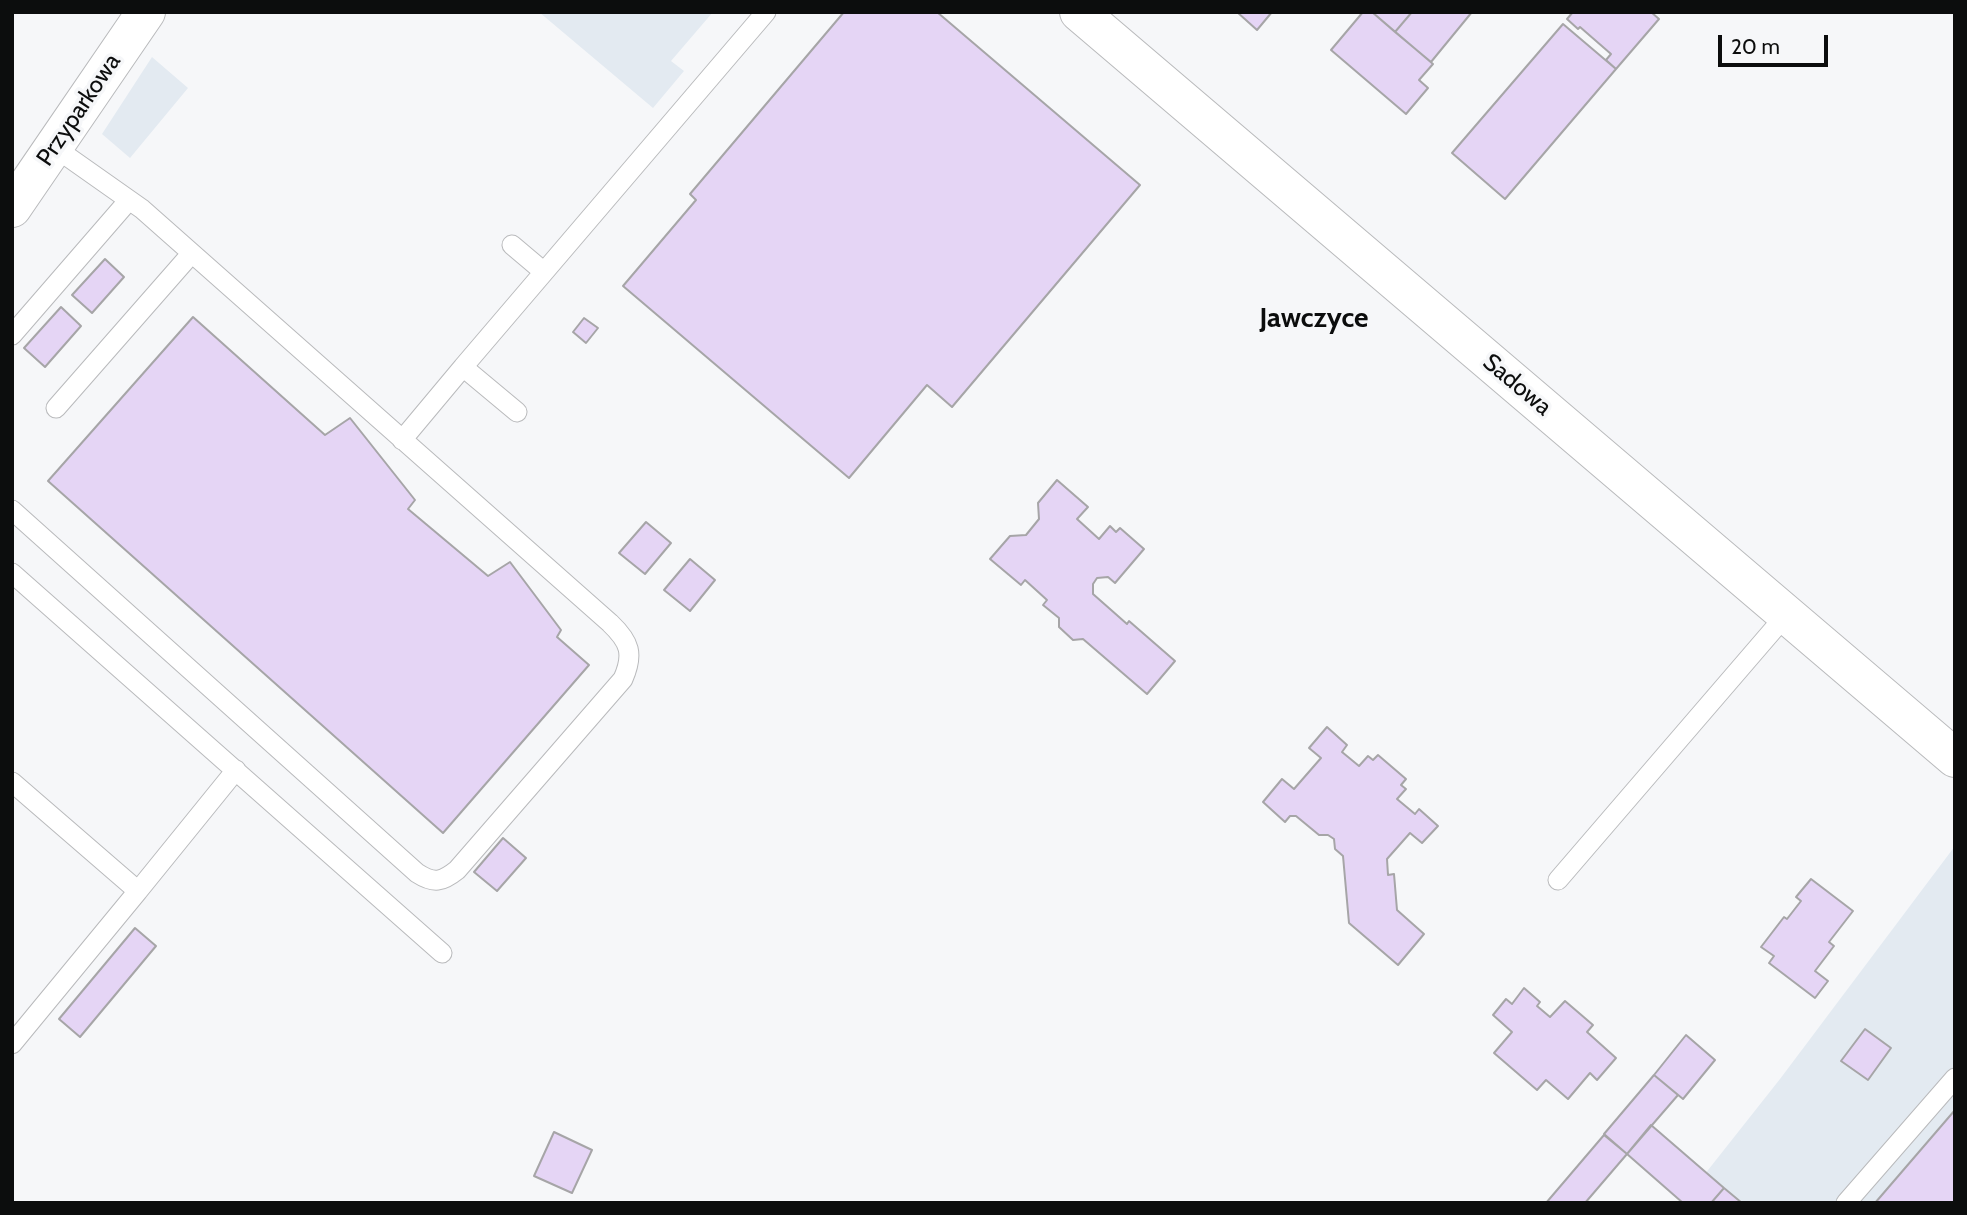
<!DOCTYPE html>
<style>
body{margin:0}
#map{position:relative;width:1967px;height:1215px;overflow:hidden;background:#f6f7f9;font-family:Cabin,sans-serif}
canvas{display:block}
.frame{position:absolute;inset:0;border:14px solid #0c0d0d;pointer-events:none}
.scale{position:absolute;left:1718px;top:35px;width:110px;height:32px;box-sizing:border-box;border:4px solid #0c0d0d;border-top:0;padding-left:9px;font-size:21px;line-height:24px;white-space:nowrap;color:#0c0d0d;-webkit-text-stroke:5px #f6f7f9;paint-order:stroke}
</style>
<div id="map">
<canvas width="1967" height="1215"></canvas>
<div class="frame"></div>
<div class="scale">20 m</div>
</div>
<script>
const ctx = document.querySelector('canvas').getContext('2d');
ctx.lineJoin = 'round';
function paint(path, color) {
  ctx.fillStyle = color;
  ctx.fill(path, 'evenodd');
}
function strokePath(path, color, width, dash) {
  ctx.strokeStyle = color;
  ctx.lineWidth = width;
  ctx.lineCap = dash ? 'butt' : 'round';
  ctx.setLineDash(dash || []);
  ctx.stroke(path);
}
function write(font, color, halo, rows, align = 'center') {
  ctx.font = font + ' Cabin,sans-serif';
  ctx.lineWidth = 7;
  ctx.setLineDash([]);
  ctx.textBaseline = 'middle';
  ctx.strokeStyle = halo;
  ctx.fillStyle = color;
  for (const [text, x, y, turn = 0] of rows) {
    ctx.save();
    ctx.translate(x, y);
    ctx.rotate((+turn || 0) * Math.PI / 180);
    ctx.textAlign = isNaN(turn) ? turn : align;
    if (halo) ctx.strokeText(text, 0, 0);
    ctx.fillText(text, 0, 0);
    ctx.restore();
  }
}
paint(new Path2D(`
 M539,12H713L671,61L684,71L653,108Z
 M152,57L188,88L130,158L102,134Z
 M1955,846V1203H1682L1780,1079Z`), '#e3eaf1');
const building = new Path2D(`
 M844,12H937L1140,185L952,407L927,385L849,478L623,286L696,200L690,194Z
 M1237,12H1272L1257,30Z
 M1363,12H1372L1433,64L1419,80L1428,88L1406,114L1331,50Z
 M1372,12H1412L1395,32Z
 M1412,12H1472L1431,62L1395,32Z
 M1573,12H1651L1659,19L1616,69L1606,60L1611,54L1580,27L1578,29L1567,19Z
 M1563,24L1616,69L1505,199L1452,153Z
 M105,259L124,277L92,313L72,295Z
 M61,307L81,326L45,367L24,348Z
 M193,317L325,435L350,418L415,500L408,509L488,576L510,562L561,630L557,637L589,665L443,833L48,481Z
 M584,318L598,328L586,343L573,332Z
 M1057,480L1088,507L1077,519L1099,539L1110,526L1116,532L1120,528L1144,549L1115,583L1108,577L1097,578L1093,584V594L1127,624L1129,621L1175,661L1147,694L1083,639L1073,640L1059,627V618L1043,605L1047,600L1025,580L1021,585L990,559L1010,536L1026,535L1039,519L1038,503Z
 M646,522L671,543L645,574L619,553Z
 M690,559L715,580L690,611L664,590Z
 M1327,727L1347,745L1342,752L1359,766L1368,756L1373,760L1378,755L1406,779L1401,785L1406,789L1397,799L1415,814L1419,809L1438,826L1422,843L1410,833L1387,859L1388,875L1394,874L1397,910L1424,934L1398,965L1349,923L1343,856L1335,849L1334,839L1328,835H1319L1296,816H1290L1285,822L1263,802L1282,779L1294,789L1321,758L1309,748Z
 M503,838L526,858L497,891L474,872Z
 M1811,879L1853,911L1829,942L1834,946L1815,971L1828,981L1815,998L1769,963L1774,956L1761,947L1784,917L1787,919L1801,901L1796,897Z
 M135,928L156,946L80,1037L59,1019Z
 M1524,988L1540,1002L1537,1006L1550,1017L1565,1001L1593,1025L1587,1032L1616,1058L1597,1080L1590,1073L1568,1099L1546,1080L1537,1090L1494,1053L1512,1032L1493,1015L1506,999L1512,1004Z
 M1865,1029L1891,1048L1868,1080L1841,1061Z
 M1686,1035L1715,1060L1683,1099L1654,1075Z
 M1654,1075L1678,1095L1627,1154L1604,1134Z
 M1955,1110V1203H1875Z
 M1651,1125L1724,1188L1711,1203H1683L1627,1154Z
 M554,1132L592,1150L572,1193L534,1176Z
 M1604,1135L1627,1154L1585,1203H1546Z
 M1724,1188L1742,1203H1711Z`);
paint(building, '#e5d5f5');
strokePath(building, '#a6a5a7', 2);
const lane = new Path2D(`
 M512,245L544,272
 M12,335L129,200
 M56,408L191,254
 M517,412L463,367L766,12
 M402,440L463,367
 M12,510L417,873C434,884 442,882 457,870L623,679C634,654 630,642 610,623L142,209L54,147
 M12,573L442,953
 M12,782L138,891L236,770
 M1558,880L1786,615
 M12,1044L138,891
 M1846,1203L1955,1078`);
const street = new Path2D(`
 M1079,12L1955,758
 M12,208L146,12`);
strokePath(lane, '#b9babc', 21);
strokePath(street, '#b9babc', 40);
strokePath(lane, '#fff', 19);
strokePath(street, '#fff', 38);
write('24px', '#0c0d0d', '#f6f7f9', [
 ["Przyparkowa",79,110,-56],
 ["Sadowa",1517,385,40]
]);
write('bold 28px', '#0c0d0d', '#f6f7f9', [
 ["Jawczyce",1314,319]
]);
</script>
